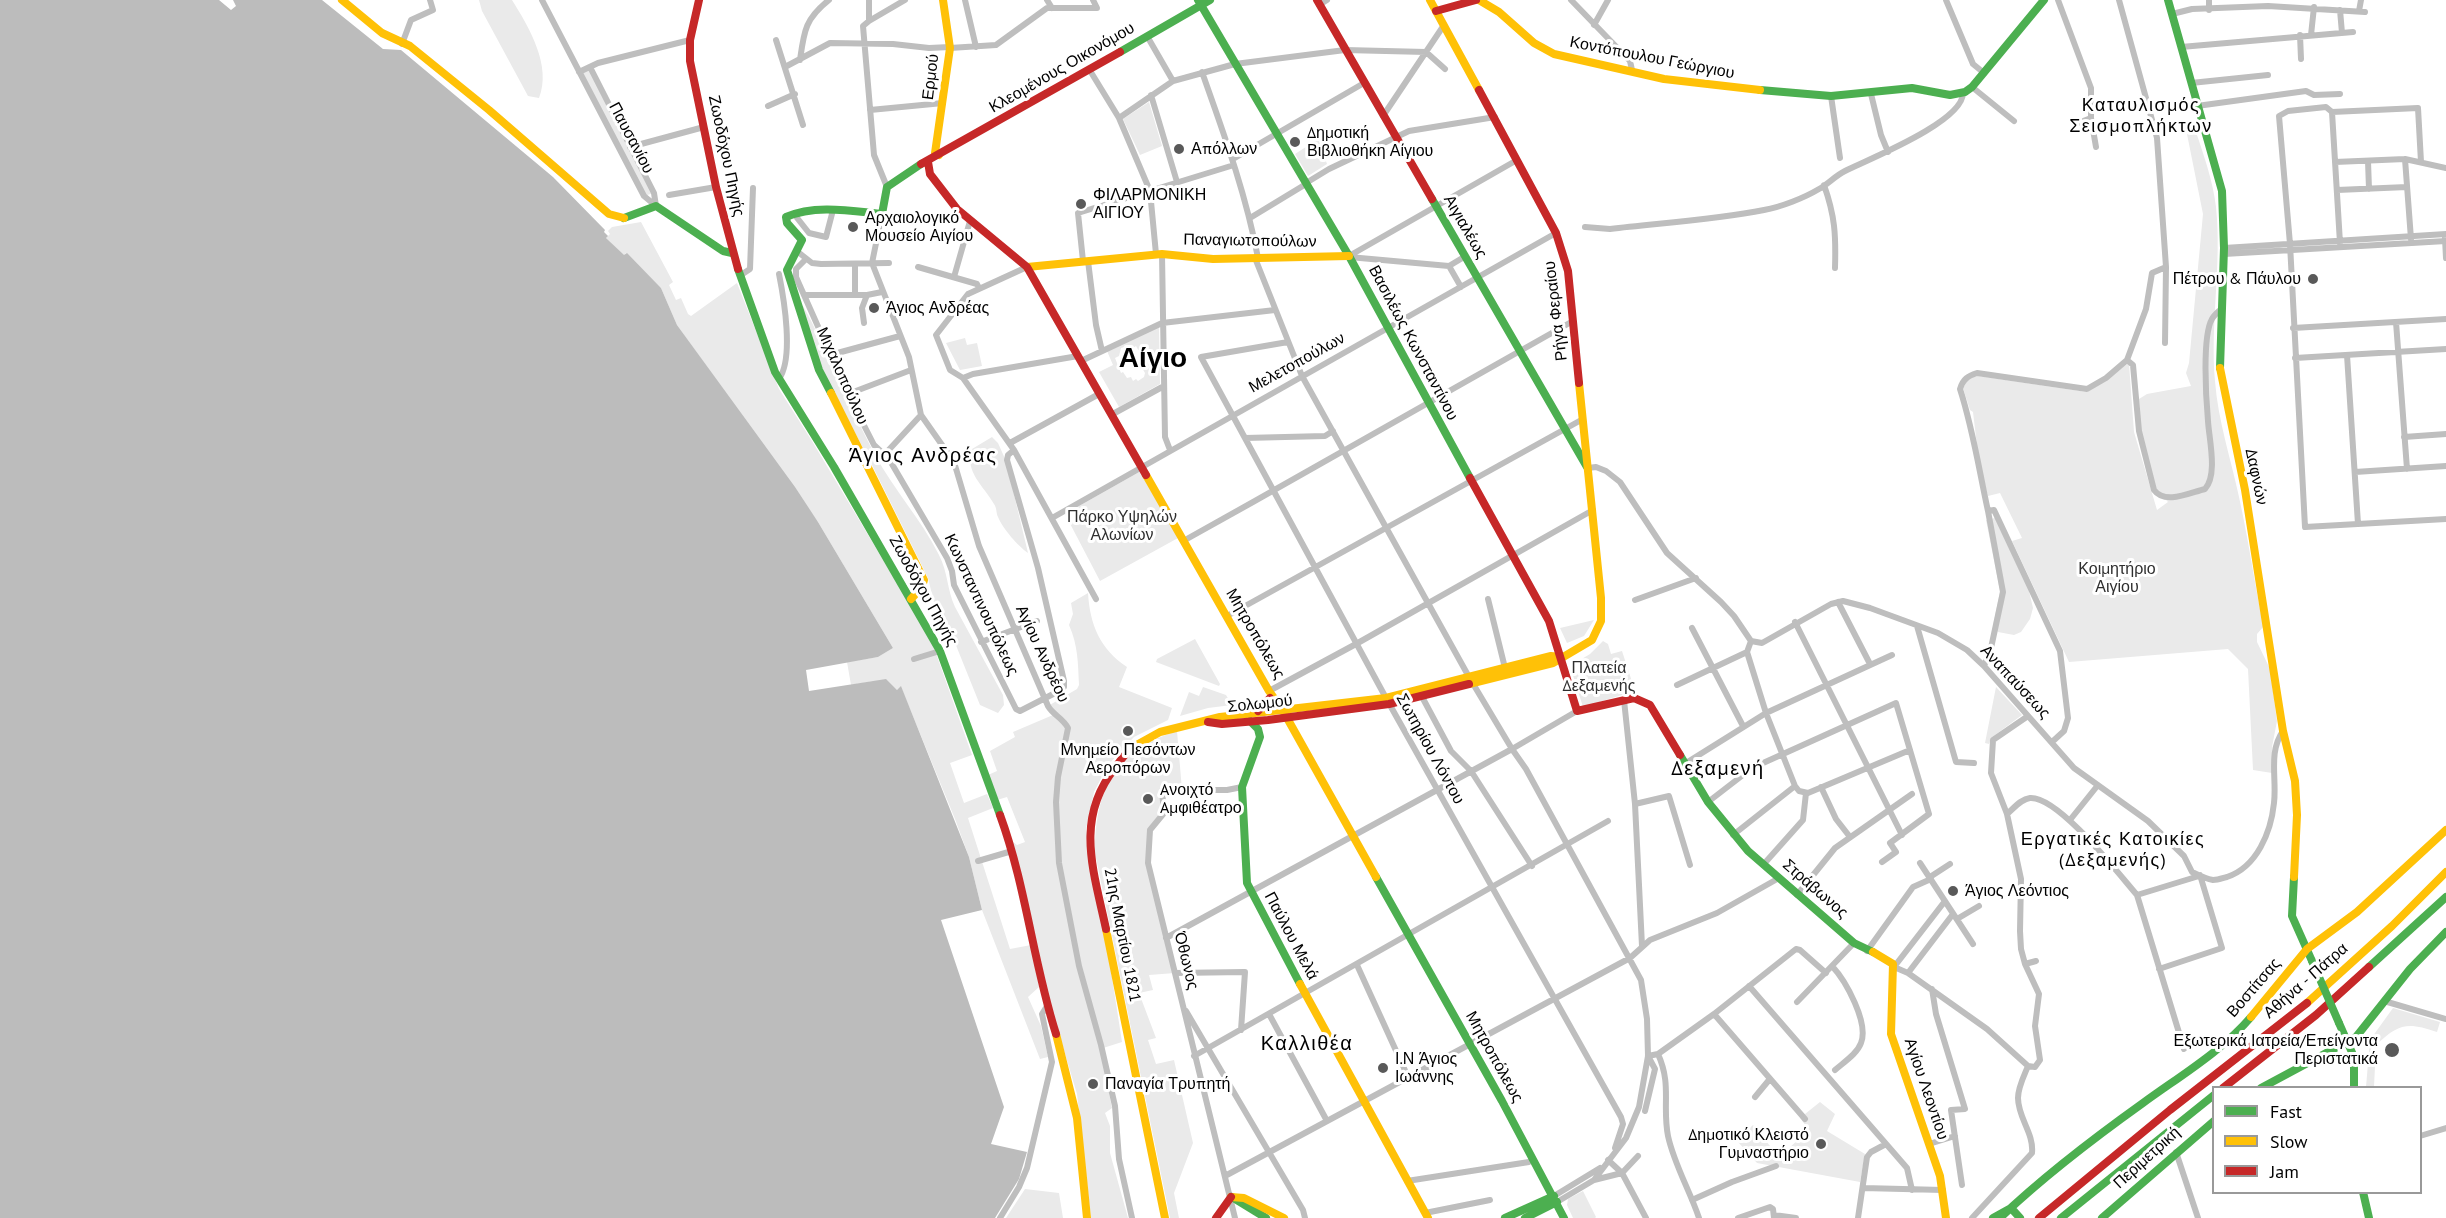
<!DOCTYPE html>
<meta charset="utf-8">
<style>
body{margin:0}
#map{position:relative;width:2446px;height:1218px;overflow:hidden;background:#fff;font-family:"PT Sans",sans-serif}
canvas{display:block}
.legend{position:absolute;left:2212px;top:1086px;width:210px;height:108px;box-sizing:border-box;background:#fff;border:2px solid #999;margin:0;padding:8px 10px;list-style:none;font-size:18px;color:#000}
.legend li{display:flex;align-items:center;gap:12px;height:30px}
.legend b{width:30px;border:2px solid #999}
</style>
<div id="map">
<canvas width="2446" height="1218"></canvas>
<ul class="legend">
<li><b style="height:8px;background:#4caf50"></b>Fast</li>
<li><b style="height:8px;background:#ffc107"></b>Slow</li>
<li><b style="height:8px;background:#c62828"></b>Jam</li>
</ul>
</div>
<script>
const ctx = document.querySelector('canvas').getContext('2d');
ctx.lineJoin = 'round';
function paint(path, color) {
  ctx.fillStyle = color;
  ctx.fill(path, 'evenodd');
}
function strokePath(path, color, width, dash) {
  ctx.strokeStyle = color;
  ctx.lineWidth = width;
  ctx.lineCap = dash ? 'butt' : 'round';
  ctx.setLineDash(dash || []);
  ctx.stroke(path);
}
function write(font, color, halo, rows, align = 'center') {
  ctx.font = font + ' "PT Sans",sans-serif';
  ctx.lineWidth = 6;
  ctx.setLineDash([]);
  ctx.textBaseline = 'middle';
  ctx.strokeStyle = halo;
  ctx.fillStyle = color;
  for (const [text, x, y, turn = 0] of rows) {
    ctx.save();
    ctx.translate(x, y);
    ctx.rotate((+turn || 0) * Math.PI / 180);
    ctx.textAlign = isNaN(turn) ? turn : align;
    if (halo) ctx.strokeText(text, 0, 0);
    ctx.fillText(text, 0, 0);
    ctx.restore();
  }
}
paint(new Path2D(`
 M479,0H512C529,27 552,66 539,98L528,96L482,11Z
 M590,67L654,193L644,196L579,72Z
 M1149,102L1162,146L1140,155L1123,119Z
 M2190,131L2196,132C2204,156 2213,181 2216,207C2222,265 2210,323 2215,381C2218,421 2231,459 2239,497C2248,538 2254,579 2262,619L2263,627L2257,634V642L2270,669L2277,721L2272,747V773L2253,770L2248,669L2228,649L2069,662L2012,541L2022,538L2000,493L1988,496L1979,462L1973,412L1970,410L1963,388L1969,378L1978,376L2087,392L2107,380L2127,364H2129L2134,432L2157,510L2168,502L2156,489L2140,432L2139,399L2147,394L2191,386L2186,373L2189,363L2203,214L2187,134Z
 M1316,133L1327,164L1308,176L1295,154L1312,143L1309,136Z
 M641,222L673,282L669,285L676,300L681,298L688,314L691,316L737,283L779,389L812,441L932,642L972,755L950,763L964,803L987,794L993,808L968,818L1010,949L1031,945L1039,987L1028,997L1041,1026L1048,1057L1040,1059L982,910L969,857L955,819L901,687L897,690C881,677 870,682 851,685L847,662L878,657L893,648L818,522L677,325L661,288L626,253L624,256L606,238L610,234L608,231L612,227Z
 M803,306C816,328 824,350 834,373C847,400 861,428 875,455C894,490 921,519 939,555C948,572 947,590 955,607L1003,695L1004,705L998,713L980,705L947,623L937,615L928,578L870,461L821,369L800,307Z
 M1159,327L1160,384L1119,407L1099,372L1113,365L1107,351ZM1128,346L1131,349L1136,346L1148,367L1142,368L1145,373L1144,377L1138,381L1136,379L1133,381L1131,377L1127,378L1123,372L1121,373L1115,358L1119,356L1121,348Z
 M965,338L967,345L977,343L982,366L960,370L946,343Z
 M992,437L998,443L1006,461L1028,553C1018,546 1003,529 998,517C996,513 997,508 994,504C984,486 964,472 972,449Z
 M1141,471L1178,538L1100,581L1065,514Z
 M1995,518L2029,591L2033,608L2030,619L2021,632L2014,635L1998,632L1993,626L2000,591L1986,520Z
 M1088,593C1090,625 1100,649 1127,667L1119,687L1172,708L1168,720L1134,737L1108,765L1094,792L1086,829L1097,881L1122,1042L1100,1049L1112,1108L1105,1113L1110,1126V1153L1128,1218H1091L1077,1094L1051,1007L1009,839L1017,845L1025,842L1007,797L997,800L988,775L997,771L990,751L1015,737L1013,732L1053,715L1048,706L1077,689L1079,685C1078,663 1078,645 1069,625L1073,614L1071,603Z
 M1594,620L1584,636L1567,643L1560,628Z
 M1195,639L1220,684L1219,686L1156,662L1157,659Z
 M1603,641L1608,644L1611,654L1622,651L1635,691L1583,707L1570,666L1590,654Z
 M1203,687L1226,695L1232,705L1208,708L1180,716L1189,692L1199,696Z
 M1996,687L2022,715L1991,738L1989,744L1985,743Z
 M1177,731L1182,790L1162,791L1164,813L1150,830L1148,863L1175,973L1149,975L1153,990L1139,993L1156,1038L1148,1040L1156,1064L1174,1060L1193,1143L1174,1193L1179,1218H1170L1095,853C1095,789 1115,751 1177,731Z
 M2393,1008L2440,1022L2437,1032C2408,1022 2399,1023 2376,1045L2374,1087H2366L2370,1040Z
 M1820,1102L1835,1114L1827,1131L1865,1154L1860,1182L1757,1163L1738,1142L1740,1137L1753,1125L1779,1157L1809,1130L1800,1118Z
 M1025,1189L1059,1193L1063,1218H1006Z
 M1583,1191L1596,1217L1595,1218H1573L1567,1205L1568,1199Z`), '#eaeaea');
paint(new Path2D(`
 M0,0H219L231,10L236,6L233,0H322L383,49L401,50L553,177L605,230L604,232L608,236L606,238L624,255L627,253L661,288L677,325L795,487L818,522L893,648L878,657L806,670L809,691L886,679L897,690L901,686L969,857L982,910L941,920L1004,1107L991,1144L1027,1152L1019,1179L995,1218H0Z`), '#bcbcbc');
strokePath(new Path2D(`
 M542,0L644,196L656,206
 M869,0V21L863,26L874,155L887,187
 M965,0L976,47
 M1047,0L1052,8
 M1571,0L1630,61L1632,70
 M1946,0L1973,64L1984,73
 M2058,0L2091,88V118L2096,147
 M1319,5L1327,0
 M2209,10V0
 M2340,10L2342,33
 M2359,11L2361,0
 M2172,14L2192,9L2268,6L2365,12
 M869,21L905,0
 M1594,25L1608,0
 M2300,35L2301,59
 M2311,35L2314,7
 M1147,36L1173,81
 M776,40L803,125
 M402,44L411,20L433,10L430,0
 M2181,47L2353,32
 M950,48L996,45L1047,8H1097L1093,0
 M800,60C804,31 805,19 829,0
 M590,67L654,193L656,206
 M785,67L830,43L893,44L929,48L950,47
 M1089,69L1119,118L1150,191L1156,254
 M579,72L598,63L690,40
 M1202,72C1224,134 1246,194 1258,258
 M2191,83L2268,75
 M1972,87L2014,121
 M1871,94L1881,135L1888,152
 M1151,95L1177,182
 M1831,96L1840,158
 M768,106L795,94
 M2197,106L2306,91L2314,95L2340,94
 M870,110L943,103
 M2332,112L2340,243
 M1383,116L1444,25
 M1119,118L1173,81L1235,64L1345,50L1426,52L1445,69
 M2078,123L2091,118
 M630,147L704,127
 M1233,159L1364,83
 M2405,159L2411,239
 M2368,161L2369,189
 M2335,162L2405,159L2446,168
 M2421,162L2418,108L2332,112L2326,107L2288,111L2279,116L2290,244L2305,527L2446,519
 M1306,183L1329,169L1409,131L1495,117
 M1824,185C1835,216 1836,235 1835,268
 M2337,190L2407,187
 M669,195L716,187
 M794,214L809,233L826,237L833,210
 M882,214L872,263L909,357L921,415L954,462L979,546L1048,706C1053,715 1063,718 1068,728L1058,777L1056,802L1059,863L1079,966L1101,1045L1115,1106L1119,1159L1132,1218
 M1250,218L1306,184
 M1585,227L1610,229C1661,223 1713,220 1764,210C1781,207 1804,198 1819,189C1828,184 1835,176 1845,171C1869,159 1963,122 1963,93
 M2445,238L2446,258
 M2224,248L2446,234
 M798,252L812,263L821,264L889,263
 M1162,254L1165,437L1170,450
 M2224,254L2446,241
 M1349,256L1517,160
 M1349,257L1449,266L1461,287
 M1255,258L1302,376L1469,677L1512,749L1526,769L1641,980L1647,1019L1648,1056L1639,1107L1626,1138L1594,1180L1557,1202
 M806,259L796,269V277L848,394L874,445L889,459L947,558L952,571L954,585L1016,709L1020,711L1059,691L1064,687V681L1038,568L1007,460L1008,455L1014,450
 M1083,261L1078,213L1234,165
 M1088,261L1096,325L1102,351
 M1449,266L1464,257
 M918,267L977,284L979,288
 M1027,267L968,294L936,335L950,370L963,378L1014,450L1096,599
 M741,275L750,269L753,188
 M954,277L970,221
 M804,295H867L882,292
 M855,295V264
 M2396,322L2407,469
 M864,323L862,308L867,295
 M2293,328L2446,319
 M1288,342L1201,357L1386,698L1621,1117L1623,1124L1615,1148
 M2165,343L2166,267
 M830,355L900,336
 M2347,355L2358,524
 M2295,358L2446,349
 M2127,360L2133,365L2139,431L2154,490C2165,505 2189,493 2205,489C2218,475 2209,439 2208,421C2206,399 2202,336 2212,319C2214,315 2218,312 2221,309
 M1081,361L1162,323L1275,310
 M963,378L973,374L1078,356
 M779,379C794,358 784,299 779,274
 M848,394L911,370
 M1111,415L1164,386
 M2404,437L2446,434
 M1245,438L1325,436L1333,431
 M1010,443L1099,394
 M885,454L921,415
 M1588,468L1596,467L1606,471L1620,482L1667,553L1721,602L1734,616L1751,641L1762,643L1831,604L1843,601L1870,608L1938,633L1967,650L1984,666L2074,768L2148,821L2184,856L2192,872C2198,875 2206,879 2213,880C2218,880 2223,878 2227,877C2257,867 2271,832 2274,803C2277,779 2268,752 2283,731
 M2355,472L2446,466
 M1052,518L1556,233
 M1185,540C1315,468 1444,394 1573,321
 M1488,599L1505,668
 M1635,600L1696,578
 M1838,602L1870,664
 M1227,616L1583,419
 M1795,622L1902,835
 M1917,626L1956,762L1974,763
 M1692,628L1743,726
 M1751,641L1747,652L1766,713L1795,786L1799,791L1808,793L1910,750
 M981,642L1037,621
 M914,659L940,651
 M1984,666L1991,648L2003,592L1988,511
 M1677,685L1747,652
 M1269,691L1356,644L1593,510
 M1420,693L1451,751L1471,771L1532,866
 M1624,700L1635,804L1642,946
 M2028,716L1993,740L1991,773L2007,814C2014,808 2021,799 2030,798C2058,796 2118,873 2137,895
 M2052,742L2064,731L2068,718L2060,651L1994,510L1988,511C1979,470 1973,429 1960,389C1963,379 1968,376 1977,373L2087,389L2106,378L2127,360L2146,309L2152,273L2166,267L2157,138L2119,0
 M1686,763L1766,713L1892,655
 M1821,787L1836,819L1850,837
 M1708,802L1752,768L1896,703L1929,814L1890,843L1896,852L1882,862
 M1635,804L1669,796L1690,865
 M2007,814L2021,879L2020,931L2021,949L2025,964L2039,994L2035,1026L2040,1060L2035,1067L2028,1066
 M2070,820L2098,785
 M1733,835L1795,786
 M978,861L1012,851
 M1920,863L1973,944
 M1763,865L1803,820L1806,793
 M1930,877L1950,864
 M1797,895L1835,848L1912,794
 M1945,901L1894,967L1908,973L1987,1029L2028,1066
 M1957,919L1979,906
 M1166,938L1512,749L1577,711
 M1867,951L1913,887L1931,879
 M2025,964L2036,961
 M1357,965L1408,1077
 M1832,966C1846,981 1869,1023 1861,1043C1857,1054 1844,1062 1835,1070
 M2159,969L2222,948L2200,875
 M1175,973L1245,972L1241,1030
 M1908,973L1953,914
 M1749,986L1907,1168L1912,1190
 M1932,989L1936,1014L1965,1109L1951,1110L1962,1185
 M2384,1001L2446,1019
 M1797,1002L1854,943
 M1186,1011L1303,1210L1305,1218
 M1269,1014L1327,1121
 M1714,1014L1805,1119
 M2184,1049L2137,895L2199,876
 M1658,1054C1672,1085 1662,1105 1668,1136C1674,1164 1690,1191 1699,1218
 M1194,1056L1608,821
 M1755,1097L1769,1080
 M1645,1111L1655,1069L1648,1056L1658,1054L1714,1014L1796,949L1800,950L1826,973
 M2420,1136L2446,1128
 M1929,1144L1955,1136
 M2176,1152L2198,1218
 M1608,1160L1622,1173L1646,1218
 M1225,1176L1630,958L1650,940L1717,913L1779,878
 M1594,1180L1622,1173L1638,1156
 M1407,1181L1529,1162
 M1863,1188L1943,1190
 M1554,1196L1600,1168
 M1692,1200L1732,1182L1776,1166
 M1425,1213L1490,1200
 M1774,1215L1796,1218
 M1000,1218L1019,1187L1027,1168L1052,1062L1042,1014L1047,1006
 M1235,1218L1148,863L1150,830L1164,813L1162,790H1227L1242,787
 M1738,1218L1770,1207L1773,1209L1774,1218
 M1858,1218L1867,1157L1871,1152L1886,1144
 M1972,1218L2032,1153C2034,1133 2018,1118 2018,1098C2018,1087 2024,1076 2028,1066`), '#bebebe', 6);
strokePath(new Path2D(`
 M1198,0L1349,256L1470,478
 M2168,0L2222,191L2224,248L2220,368
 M1120,52L1210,0
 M1760,90L1831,96L1912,88L1950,95L1965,92L1972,87L2044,0
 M1432,199L1587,467
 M624,218L656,206L723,251L732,253
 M738,269L775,372L834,467L940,651L1000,815
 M831,393L819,370L787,270L802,240L787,223L786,217C815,204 852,211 882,214L887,187L921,164
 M1250,721L1258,729L1260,737L1242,787L1247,883L1300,984
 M1680,755L1708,802L1748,851L1854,943L1873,952
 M1376,877L1502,1101L1564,1218
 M2294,877L2292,916L2312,961
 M2369,967L2446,897
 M2339,1023L2354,1057V1088
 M2261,1088L2356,1037L2410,969L2446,932
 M2363,1192L2369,1218
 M1232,1197L1266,1218
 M1505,1218L1554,1196
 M1525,1218L1557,1202
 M1993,1218L2011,1208L2020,1218
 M2000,1218C2044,1176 2094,1138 2143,1103C2180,1076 2222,1051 2251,1017
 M2061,1218L2214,1095
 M2102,1218L2214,1121`), '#4caf50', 8);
strokePath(new Path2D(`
 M342,0L382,33L410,46L489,110L609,214L624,218
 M1430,0L1479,90
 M1479,0L1499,12L1534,43L1554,54L1664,79L1760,90
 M939,155L935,153L950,48L943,0
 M1027,267L1162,254L1213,259L1349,256
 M2220,368L2245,490L2283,731L2295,781L2297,815L2294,877
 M831,393L924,580L922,587L911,599
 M1146,475L1269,691L1282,709L1376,877
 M1469,684L1553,663L1592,640L1601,621V598L1579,383
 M1133,747L1160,732L1220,717L1386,698L1551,656L1560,657
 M1106,929L1165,1218
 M1873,952L1893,964L1891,1034L1940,1176L1946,1218
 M1300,984L1428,1218
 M2307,1003L2392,926L2446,872
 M2251,1017L2307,949L2357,912L2446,830
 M1056,1034L1077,1118L1087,1218
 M1231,1197L1244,1198L1284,1218`), '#ffc107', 8);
strokePath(new Path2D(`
 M699,0L690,40V61L716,187L738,269
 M1317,0L1432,199
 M1436,11L1476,0
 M1479,90L1556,233L1568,271L1579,383
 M928,162L930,174L957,209L1027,267L1146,475
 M921,164L1120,52
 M1470,478L1549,621L1577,711L1634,698L1650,705L1680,755
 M1258,711L1270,698
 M1208,722L1222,724L1268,720L1389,704L1469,684
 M1000,815C1026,886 1033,962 1056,1034
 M1106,929C1094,872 1074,819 1115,768C1120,761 1126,752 1133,747
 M2223,1088L2316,1015L2369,967
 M1216,1218L1231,1197
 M2039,1218L2170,1110L2307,1003`), '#c62828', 8);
strokePath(new Path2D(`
 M2312,961L2339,1023`), '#4caf50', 8);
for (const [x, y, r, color] of [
 [1295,142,6,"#595959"],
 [1179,149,6,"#595959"],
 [1081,204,6,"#595959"],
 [853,227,6,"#595959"],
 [2313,279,6,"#595959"],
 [874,308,6,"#595959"],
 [1128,731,6,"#595959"],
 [1148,799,6,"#595959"],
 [1953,891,6,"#595959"],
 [2392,1050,8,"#595959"],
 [1383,1068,6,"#595959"],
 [1093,1084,6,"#595959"],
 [1821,1144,6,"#595959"]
]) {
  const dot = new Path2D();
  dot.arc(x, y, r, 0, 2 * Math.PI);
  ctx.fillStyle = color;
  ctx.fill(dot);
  strokePath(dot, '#fff', 2);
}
write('16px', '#000', '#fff', [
 ["Κοντόπουλου Γεώργιου",1652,58,11],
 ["Κλεομένους Οικονόμου",1062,68,-30],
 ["Ερμού",931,77,-83],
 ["Παυσανίου",631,138,62],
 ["Ζωοδόχου Πηγής",726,156,78],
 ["Αιγιαλέως",1465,227,60],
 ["Παναγιωτοπούλων",1250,241,1],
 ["Ρήγα Φεραίου",1556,311,-97],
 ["Βασιλέως Κωνσταντίνου",1413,343,62],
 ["Μελετοπούλων",1297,363,-29],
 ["Μιχαλοπούλου",842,376,66],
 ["Δαφνών",2256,477,78],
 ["Ζωοδόχου Πηγής",923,591,61],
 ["Κωνσταντινουπόλεως",981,605,65],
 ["Μητροπόλεως",1255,634,60],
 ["Αγίου Ανδρέου",1042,654,65],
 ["Αναπαύσεως",2015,682,47],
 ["Σολωμού",1260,704,-6],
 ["Σωτηρίου Λόντου",1430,749,61],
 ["Στράβωνος",1815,889,41],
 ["21ης Μαρτίου 1821",1122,935,79],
 ["Παύλου Μελά",1291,936,62],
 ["Όθωνος",1186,961,76],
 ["Αθήνα - Πάτρα",2306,981,-41],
 ["Βοστίτσας",2254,988,-49],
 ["Μητροπόλεως",1494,1057,61],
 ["Αγίου Λεοντίου",1926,1089,71],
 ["Περιμετρική",2147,1158,-42]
]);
write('16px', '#000', '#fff', [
 ["Δημοτική",1307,133],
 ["Βιβλιοθήκη Αίγιου",1307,151],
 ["Απόλλων",1191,149],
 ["ΦΙΛΑΡΜΟΝΙΚΗ",1093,195],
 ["ΑΙΓΙΟΥ",1093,213],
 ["Αρχαιολογικό",865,218],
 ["Μουσείο Αιγίου",865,236],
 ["Πέτρου & Πάυλου",2301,279,"right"],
 ["Άγιος Ανδρέας",886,308],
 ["Μνημείο Πεσόντων",1128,750,"center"],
 ["Αεροπόρων",1128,768,"center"],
 ["Aνοιχτό",1160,790],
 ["Aμφιθέατρο",1160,808],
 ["Άγιος Λεόντιος",1965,891],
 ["Εξωτερικά Ιατρεία/Επείγοντα",2378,1041,"right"],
 ["Περιστατικά",2378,1059,"right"],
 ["Ι.Ν Άγιος",1395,1059],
 ["Ιωάννης",1395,1077],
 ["Παναγία Τρυπητή",1105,1084],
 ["Δημοτικό Κλειστό",1809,1135,"right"],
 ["Γυμναστήριο",1809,1153,"right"]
], 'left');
write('16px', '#2f2f2f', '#fff', [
 ["Πάρκο Υψηλών",1122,517],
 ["Αλωνίων",1122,535],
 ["Κοιμητήριο",2117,569],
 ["Αιγίου",2117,587],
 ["Πλατεία",1599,668],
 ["Δεξαμενής",1599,686]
]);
ctx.letterSpacing = '1.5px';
write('18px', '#000', '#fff', [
 ["Καταυλισμός",2141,106],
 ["Σεισμοπλήκτων",2141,127],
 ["Εργατικές Κατοικίες",2113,840],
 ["(Δεξαμενής)",2113,861]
]);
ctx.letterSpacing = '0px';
ctx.letterSpacing = '1.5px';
write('20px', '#000', '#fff', [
 ["Άγιος Ανδρέας",923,456],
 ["Δεξαμενή",1718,769],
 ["Καλλιθέα",1307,1044]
]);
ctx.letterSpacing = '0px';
write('bold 28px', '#000', '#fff', [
 ["Αίγιο",1153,359]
]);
</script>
